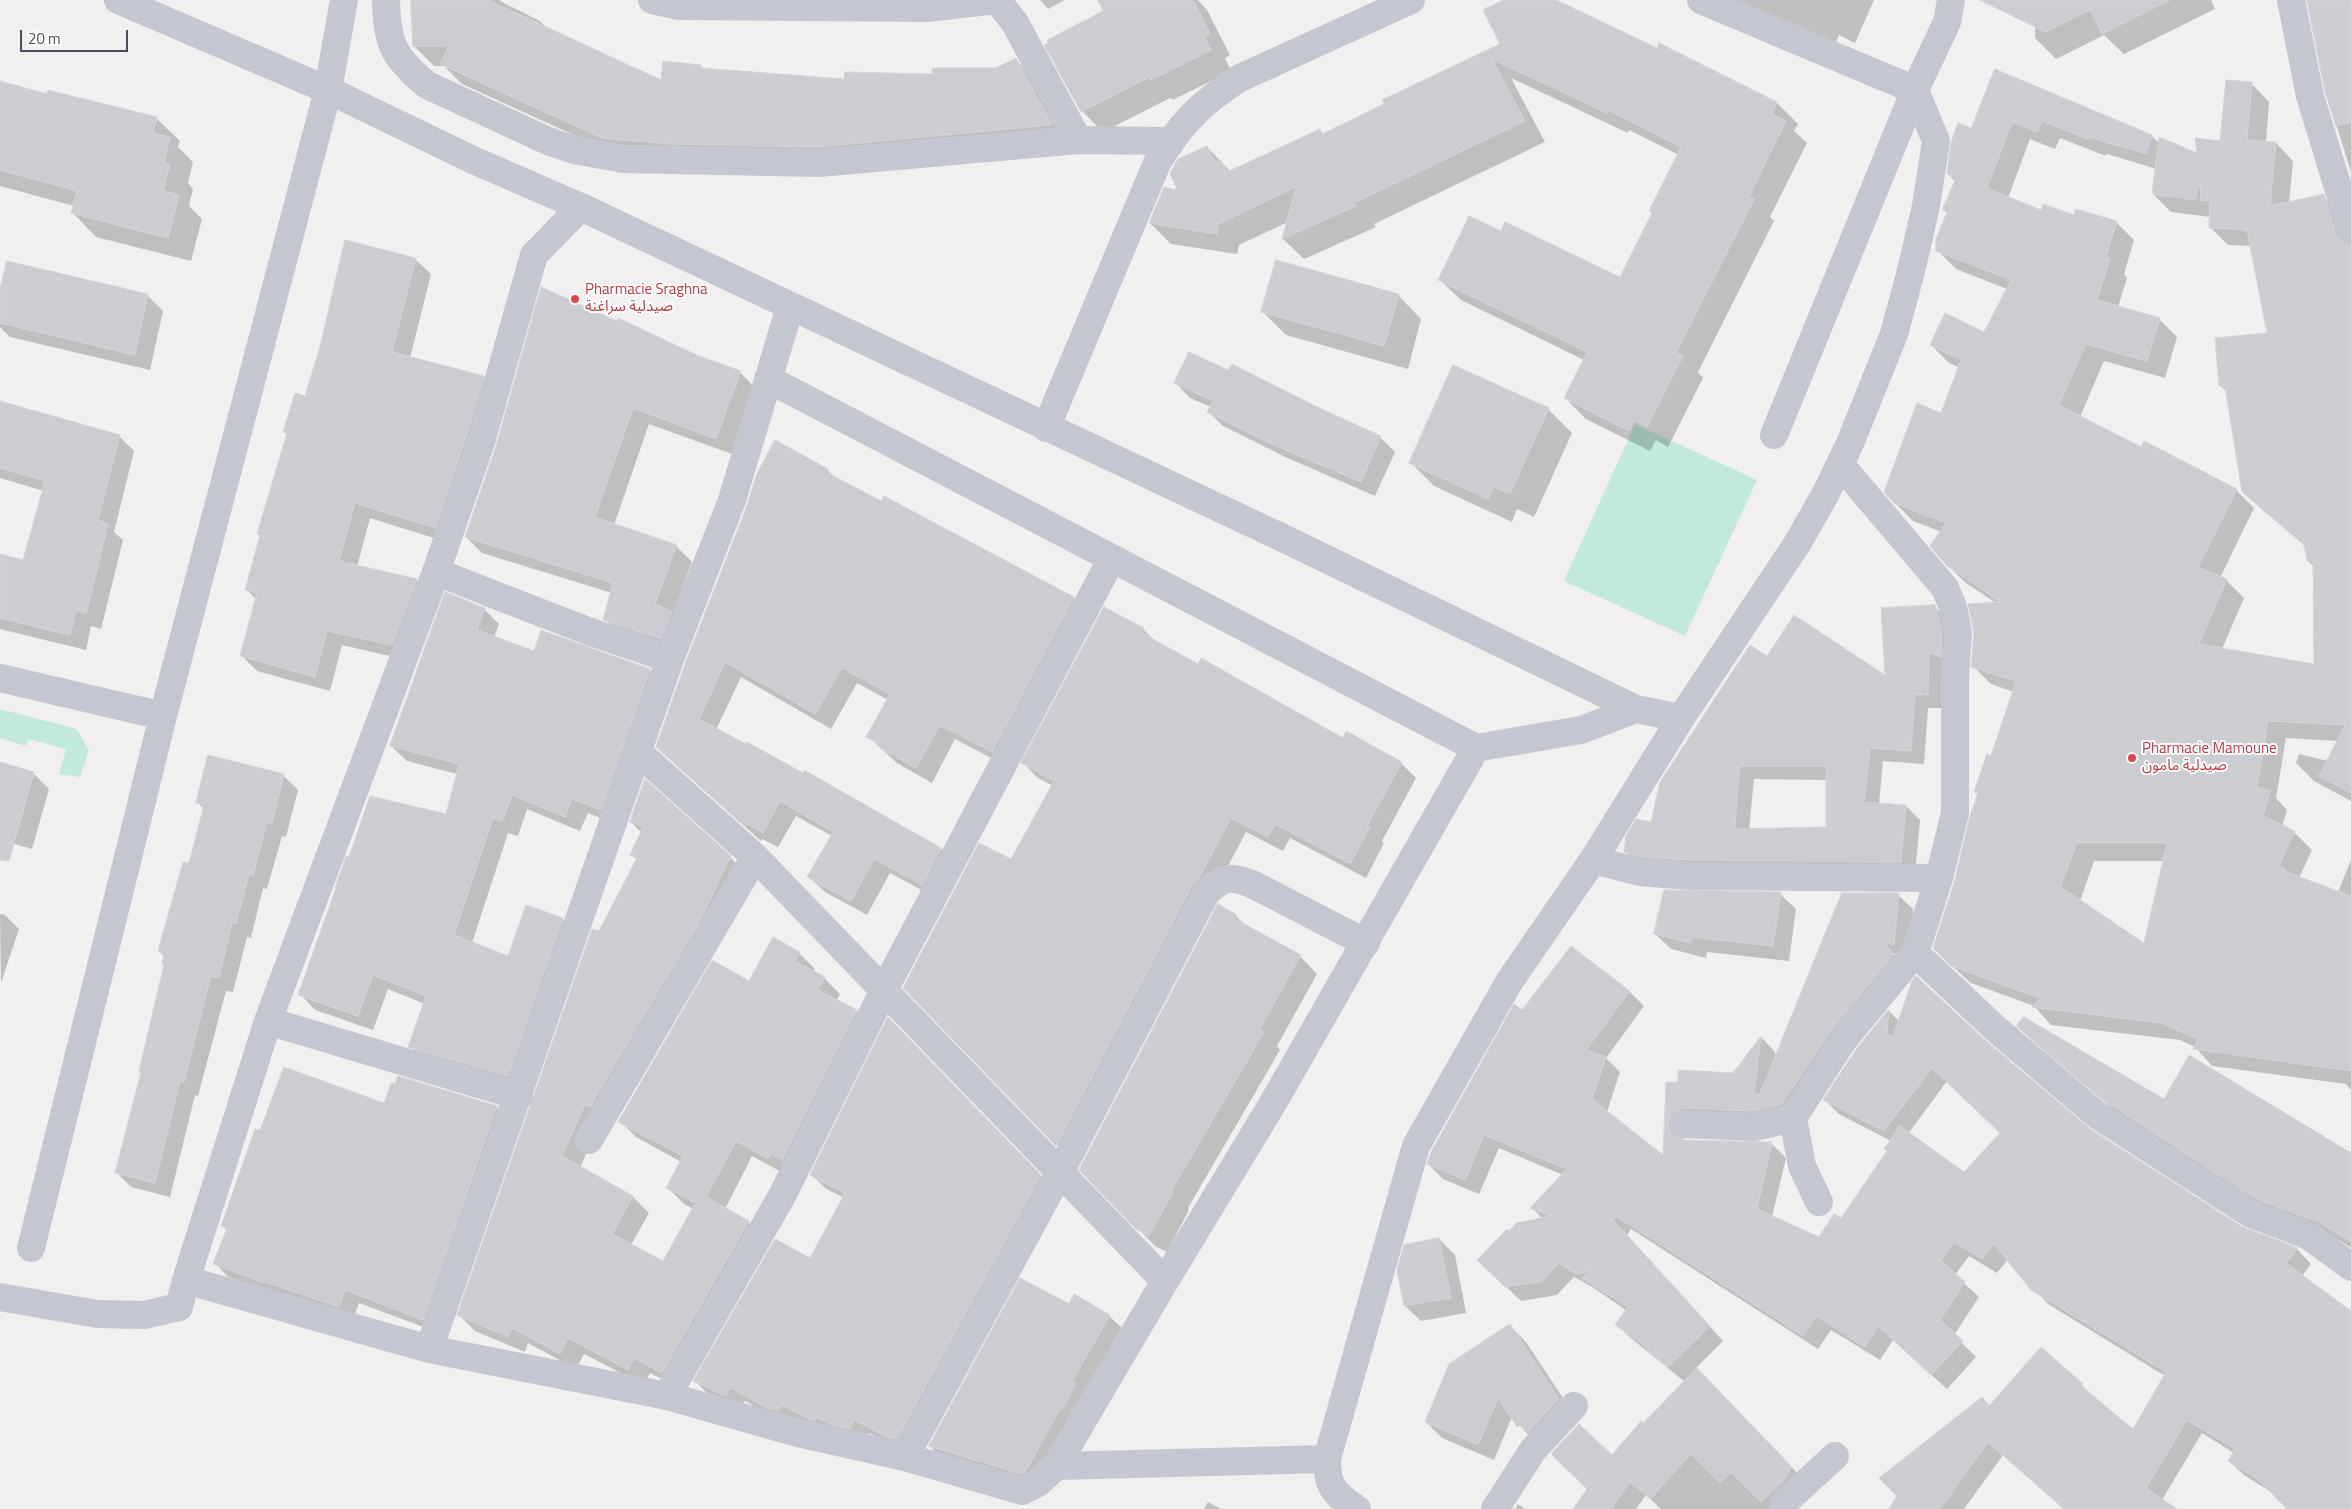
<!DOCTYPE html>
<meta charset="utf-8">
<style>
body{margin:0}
#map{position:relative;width:2351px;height:1509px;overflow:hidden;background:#f1efef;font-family:"Titillium Web",sans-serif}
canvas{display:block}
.scale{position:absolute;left:20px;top:30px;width:108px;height:22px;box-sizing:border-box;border:2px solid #494d59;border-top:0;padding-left:6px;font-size:15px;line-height:18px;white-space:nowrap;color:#494d59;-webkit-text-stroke:4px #fff;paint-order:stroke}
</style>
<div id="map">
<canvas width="2351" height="1509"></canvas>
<div class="scale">20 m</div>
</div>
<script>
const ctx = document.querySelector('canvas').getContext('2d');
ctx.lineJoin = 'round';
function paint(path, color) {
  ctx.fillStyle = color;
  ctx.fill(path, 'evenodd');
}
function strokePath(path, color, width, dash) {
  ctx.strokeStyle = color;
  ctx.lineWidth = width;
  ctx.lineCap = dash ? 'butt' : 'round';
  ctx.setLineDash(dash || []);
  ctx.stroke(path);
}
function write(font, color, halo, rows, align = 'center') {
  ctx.font = font + ' "Titillium Web","Noto Sans Arabic",sans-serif';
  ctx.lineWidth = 4;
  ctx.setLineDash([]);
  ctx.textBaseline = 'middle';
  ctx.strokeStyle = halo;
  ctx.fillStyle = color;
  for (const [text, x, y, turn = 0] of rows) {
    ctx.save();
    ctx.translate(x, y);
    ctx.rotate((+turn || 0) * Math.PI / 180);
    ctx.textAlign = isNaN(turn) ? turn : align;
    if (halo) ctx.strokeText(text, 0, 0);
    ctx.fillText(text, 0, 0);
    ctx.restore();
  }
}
paint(new Path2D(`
 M1635,424L1757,480L1685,636L1564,581Z
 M0,709L77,729L89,751L80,777L59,774L66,749L28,739L26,746L0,738Z`), '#c2e9dd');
paint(new Path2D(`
 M412,0H501L500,1L540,21L549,30L662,82L701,66L704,69L846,80L996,70L1016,60L1037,80L1072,146L624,158L462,84L444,66H434L414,46Z
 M1040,0H1065L1048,9Z
 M1099,0H1198L1207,10L1230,55L1225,58L1231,71L1173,100L1170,98L1103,132L1082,111L1105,11Z
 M1507,0H1553L1657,49L1660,45L1777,103L1798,124L1794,131L1807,143L1770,217L1774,221L1698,372L1703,378L1668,447L1656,440L1650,451L1586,419L1565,398L1584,360L1461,300L1440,280L1501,233L1620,279L1653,213L1679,155L1629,130L1628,133L1511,78L1545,142L1374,224L1376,227L1304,259L1283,239L1288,222L1239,245L1237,254L1171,244L1150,223L1179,191L1207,147L1231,172L1320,131L1324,134L1502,45Z
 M1723,0H1874L1855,43L1839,35L1833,49Z
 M2036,0H2211L2215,9L2124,54L2104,35L2056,59L2035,38Z
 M2308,0H2351V172L2326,92Z
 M1996,71L2152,136L2160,144L2198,155L2221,143L2252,84L2269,102L2266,143H2276L2293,161L2289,203L2323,196L2341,214L2351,241V801L2314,781L2296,763L2299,754L2328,761L2338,741L2286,738L2276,798L2287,810L2282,827L2294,832L2312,850L2299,878L2338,892L2351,860V1090L2346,1084L2212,1066L2195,1047L2180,1040L2051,1025L2034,1006L1971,983L1952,966L1955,883L1979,795L1975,791L1992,758L2014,692L1991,684L1973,666L1996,603L1966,583L1947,565L1942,532L1913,521L1895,503L1942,414L1960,368L1949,363L1931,345L1984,334L2007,289L1956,269L1938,251L1948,214L1944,209L1956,182L1948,174L1972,130ZM2060,138L2106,156L2107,154L2157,169L2153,194L2171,212L2210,217V227L2228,245L2251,246L2269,334L2221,386L2227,392L2243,491L2306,547L2308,561L2314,567L2316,666L2222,649L2244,598L2226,580L2220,578L2254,508L2236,490L2141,449L2080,417L2104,361L2165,378L2177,337L2159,319L2118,307L2127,278L2124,274L2134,240L2116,222L2042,211L2008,198L2030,139L2055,149ZM2094,861H2164L2145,945L2080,901Z
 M0,82L48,95L156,118L180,141L178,147L193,162L188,183L193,189L189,206L202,219L191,261L96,237L73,213L74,206L0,186Z
 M415,259L431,274L410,358L483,377L498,392L450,543L370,518L357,567L416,580L431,596L407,660L342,645L330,691L257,671L242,656L257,600L247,590L261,536L259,534L288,435L285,432L306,397L327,320Z
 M147,295L163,311L150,370L10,337L0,327V296Z
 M1398,295L1421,319L1408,369L1286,335L1263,312Z
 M699,357L740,372L756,389L732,454L649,424L614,525L676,546L692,562L673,615L677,655L621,635L605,619L612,593L482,553L466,537Z
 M1454,366L1548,409L1572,433L1534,517L1517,509L1512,522L1434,486L1411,463Z
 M1176,383L1315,408L1380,437L1395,452L1375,496L1283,456L1223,426L1209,412L1211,407L1190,398Z
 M0,403L119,436L134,451L114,532L123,540L101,629L91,626L86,650L0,629V556L24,561L44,491L0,478Z
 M827,470L837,479L1073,598L1089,613L1008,767L955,739L932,783L897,763L868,736L888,700L857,683L831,729L741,677L716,730L803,775L805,772L941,849L956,864L938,899L890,873L867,915L825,892L809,877L832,836L796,816L778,847L762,839L761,841L657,747Z
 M1935,607L1949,621L1942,708H1928L1924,764L1883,761L1879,804L1906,806L1920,820L1915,875L1639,865L1625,851L1652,823L1767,658L1887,678ZM1754,779L1827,780V829L1749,830Z
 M484,609L499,624L494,637L534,652L649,670L665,685L616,824L588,813L580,831L527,809L518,836L508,833L472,943L509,958L562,919L577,934L523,1091L425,1061L410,1046L425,1004L388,989L373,1030L315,1010L300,994L349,858L447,815L457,774L407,761L391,746Z
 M1143,629L1155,641L1199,665L1343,740L1401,763L1416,778L1382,841L1384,843L1366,878L1290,838L1283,851L1246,832L1072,1160L904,987L1011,861L1053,786L1038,778L1023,763Z
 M0,764L33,773L49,789L32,849L0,840Z
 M283,775L298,790L286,837L282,836L267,889L263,888L251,938L247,937L233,992L226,991L198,1096L195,1095L170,1197L131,1187L116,1172L142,1073L165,966V957L159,951L190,865L204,809L197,802Z
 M631,822L730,857L746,873L601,1119L580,1168L633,1197L649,1213L631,1245L664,1262L693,1209L684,1204L668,1188L681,1162L636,1137L620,1121L749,982L799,953L815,969L813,972L824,978L840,994L836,1001L856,1011L872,1027L785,1174L752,1156L725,1209L748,1222L765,1238L679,1388L650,1373L644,1385L584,1354L576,1369L528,1343L525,1352L475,1331L459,1315L600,933L637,860L632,854L642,833Z
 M1780,894L1796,909L1789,961L1707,952L1706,958L1671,949L1655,934Z
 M1898,895L1913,909L1909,959L1893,953L1907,970L1797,1119L1685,1130L1683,1141L1772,1144L1786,1158L1772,1217L1819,1239L1841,1220L1888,1151L1891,1141L1839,1114L1825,1100L1858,1049L1889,1011L1899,1021L1986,1042L2088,1129L2240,1227L2297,1249L2311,1264L2302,1276L2351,1313V1509H2289L2274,1494L2244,1475L2229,1461L2234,1453L2202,1433L2162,1500L2175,1509H2064L2003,1455L1964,1509H1912L1982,1399L1990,1406L2041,1349L2133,1431L2165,1376L2048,1304L2008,1259L1997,1273L1969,1256L1955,1275L1979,1297L1954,1335L1976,1357L1947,1389L1893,1340L1880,1360L1831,1330L1818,1349L1631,1229L1627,1235L1723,1341L1696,1368L1806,1482L1784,1509H1661L1646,1495L1636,1509H1574L1612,1456L1685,1382L1632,1339L1617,1325L1627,1311L1594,1288L1574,1277L1557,1295L1521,1301L1493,1274L1509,1233L1543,1219L1532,1208L1563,1175L1499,1148L1479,1194L1443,1179L1428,1164L1523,1011L1572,948L1630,992L1644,1006L1606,1058L1620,1072L1607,1112L1665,1158L1667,1083L1679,1084L1734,1075L1762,1038L1775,1052V1058ZM1947,1081L2002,1133L1965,1174L1908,1134Z
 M0,914L5,915L19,929L1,983Z
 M1236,916L1248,928L1300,956L1317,974L1277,1046L1280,1050L1188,1208L1189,1210L1167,1252L1155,1246L1080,1169Z
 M2018,1026L2165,1101L2351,1154V1248L2337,1239L2275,1216L2126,1120L2036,1044Z
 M902,1033L1054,1190L902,1451L869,1433L864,1442L780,1421L745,1401L740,1410L709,1395L695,1381L811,1259L844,1198L825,1188L811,1174Z
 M398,1078L497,1107L510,1121L437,1332L359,1303L353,1320L278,1296L228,1277L215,1263L227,1231L222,1225L261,1132L385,1105Z
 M1439,1239L1455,1255L1466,1313L1421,1321L1405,1306Z
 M1069,1305L1109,1316L1123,1329L1038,1485L943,1459L930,1446Z
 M1510,1326L1526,1342L1574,1415L1534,1441L1512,1417L1494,1460L1442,1438L1426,1422Z
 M1208,1502L1221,1509H1204Z
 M1518,1504L1525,1509H1515Z`), '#0003');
const building = new Path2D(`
 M411,0H488L661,80L663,61L701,65V68L844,79L845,72L932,74V68H996L1016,58L1052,125L816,147L669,144L602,138L440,64L449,46H413Z
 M1098,0H1193L1210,34L1204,36L1211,50L1151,80L1149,77L1081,112L1044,45L1048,43L1047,40L1103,11Z
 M1504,0H1556L1657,48L1659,43L1777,102L1772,114L1786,121L1749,197L1754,199L1676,353L1683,356L1647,427L1634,420L1629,431L1564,398L1587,352L1438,280L1469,216L1501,231L1505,222L1620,277L1652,213L1649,211L1681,147L1608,110L1607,113L1492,59L1525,121L1354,203L1356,206L1282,239L1296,187L1218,224L1217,234L1149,223L1164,187L1177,190L1170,173L1178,159L1207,146L1215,163L1221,160L1227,172L1320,129L1322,134L1384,104L1382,100L1500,44L1483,10Z
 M1980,0H2170L2102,34L2090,10L2046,32Z
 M2307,0H2351V123L2336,126L2325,92Z
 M1995,69L2152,135L2146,154L2089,137L2088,139L2042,121L2037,132L2012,122L1987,188L2041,210L2043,204L2074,215L2076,209L2117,221L2106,257L2110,259L2097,300L2160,318L2147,361L2086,344L2059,405L2141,447L2144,441L2237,489L2198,567L2227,579L2199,644L2314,664L2313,560L2307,561L2304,545L2242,492L2225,386H2219L2215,338L2267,333L2247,230L2209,228L2210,201L2201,200L2200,182L2195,200L2152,194L2159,137L2197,153L2195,138L2220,141L2226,80L2252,82L2247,140L2276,142L2270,206L2324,194L2336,235L2341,242L2351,245V793L2319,776L2345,725L2268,721L2257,787L2270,791L2263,816L2295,831L2279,866L2285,869L2284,871L2351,896V1071L2193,1049L2198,1039L2161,1023L2032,1007L2040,998L1951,966L1933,948L1954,883L1970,816L1978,793L1974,792L1987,754L1991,756L2016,681L1971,667L1974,633L1968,604L2000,602L1946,565L1930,546L1946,523L1894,503L1884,492L1917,403L1941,413L1961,360L1930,345L1945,313L1984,332L2011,280L1936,251V239L1947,212L1942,210L1956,178L1947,174L1951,142L1958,123L1971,128ZM2077,843H2167L2144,943L2061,887Z
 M0,81L47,94L48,90L157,117L153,133L170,137L164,163L170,164L163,191L179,195L168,238L71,213L77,191L0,170Z
 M345,240L416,258L392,352L484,376L466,437L435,528L355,503L339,561L417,579L392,645L327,631L315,677L240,656L257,593L245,590L260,535L257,534L287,433L283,432L295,393L305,396L320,347Z
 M1276,260L1399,294L1384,346L1261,312Z
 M7,261L148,294L135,355L0,323V290Z
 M541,287L617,321L618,318L699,356L741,371L716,439L633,408L595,517L677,545L655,604L672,612L661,639L603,620L613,583L465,537L496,446Z
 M1189,352L1228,370L1232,364L1315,406L1381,436L1361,482L1267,442L1207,412L1213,401L1174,383Z
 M1453,365L1549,408L1510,494L1494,487L1488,499L1409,463Z
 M0,401L120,435L98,520L108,524L86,614L76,611L70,635L0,618V554L23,560L45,481L0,468Z
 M775,440L828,469L826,472L881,501L884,496L1074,597L992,752L940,725L916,768L880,748L881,745L866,737L890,694L842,668L815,714L725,662L699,719L746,744L747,742L803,773L804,770L941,848L922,885L874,859L851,901L807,877L833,832L780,801L763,833L747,824L745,827L656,747L685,664L747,506L756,476Z
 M445,592L485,608L477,630L534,651L541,630L650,669L601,810L572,799L565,817L512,795L502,822L493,818L454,935L508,956L526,905L563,918L508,1076L408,1047L426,996L373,975L358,1016L298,995L336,888H335L346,856L349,857L370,796L446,814L459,764L390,746Z
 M1935,605L1942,633L1941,657L1929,653L1928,695L1915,694L1911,751L1870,748L1864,802L1906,805L1901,862L1690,860L1643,857L1624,852L1626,836L1636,819L1651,822L1660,782L1750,645L1767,656L1794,615L1885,675L1881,608ZM1740,766H1826V827L1735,829Z
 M1104,607L1144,628L1142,633L1198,664L1201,658L1343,738L1346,731L1402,762L1367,826L1370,827L1350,864L1275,824L1268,837L1231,818L1199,878L1192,886L1056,1146L903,988L979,843L1011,859L1054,781L1021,763Z
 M208,755L284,774L272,823L267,822L253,875L249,874L236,924L232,923L219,978L211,976L184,1082L180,1081L155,1183L115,1173L141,1072L139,1071L164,965L162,964L164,953L158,951L183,862L189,863L204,805L196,803Z
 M0,762L34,772L9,861L0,860Z
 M645,779L731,856L701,919L590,1107L585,1104L562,1156L633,1196L612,1234L663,1261L695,1203L666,1188L683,1156L618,1122L712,960L749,981L773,937L800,952L795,961L825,977L818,990L857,1010L782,1160L771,1154L768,1159L736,1141L706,1197L749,1221L662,1373L634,1358L628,1370L568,1338L560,1354L512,1328L508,1337L457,1315L592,929L599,931L637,858L630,855L643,827L630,822Z
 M1664,890L1781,892L1773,946L1692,937L1690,943L1654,934Z
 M1842,893H1899L1894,945L1882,941L1894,954L1832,1029L1782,1104L1753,1111L1685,1108L1677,1110L1671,1115L1668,1123L1670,1132L1676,1137L1683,1140L1772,1142L1757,1209L1819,1237L1834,1214L1841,1218L1887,1151L1884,1149L1900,1126L1964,1172L2000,1133L1932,1068L1884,1131L1823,1100L1857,1048L1889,1009L1887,1034L1893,1036L1912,981L1916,976L1986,1041L2089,1128L2241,1226L2298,1248L2286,1263L2351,1311V1509H2287L2259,1480L2228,1461L2235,1449L2187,1420L2146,1488L2177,1509H2064L1988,1442L1940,1509H1889L1897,1496L1879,1478L1982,1397L1989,1406L2041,1347L2083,1384L2081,1386L2133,1429L2166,1372L2031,1290L1994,1244L1982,1259L1954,1242L1941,1261L1965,1282L1940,1320L1963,1341L1931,1375L1878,1326L1865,1347L1816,1316L1803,1336L1616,1216L1613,1220L1710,1326L1668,1367L1647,1351L1649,1349L1615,1325L1628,1307L1582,1278L1591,1271L1576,1274L1559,1263L1542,1281L1505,1287L1477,1260L1507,1229L1509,1231L1516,1223L1551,1216L1530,1208L1567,1169L1484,1135L1465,1180L1427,1164L1431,1152L1514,1004L1522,1010L1571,946L1630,991L1586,1050L1606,1057L1592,1099L1663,1155L1666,1082H1678V1070L1733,1073L1761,1036L1754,1093L1759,1095Z
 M1218,904L1237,915L1235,919L1301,955L1259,1030L1264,1032L1171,1191L1173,1192L1149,1236L1136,1229L1079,1170Z
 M888,1017L1041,1175L897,1439L887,1437L854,1420L850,1429L832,1425L817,1417L815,1421L808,1419L782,1405L778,1411L765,1407L731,1388L726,1396L693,1381L775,1239L810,1258L845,1193L810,1175Z
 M2024,1017L2164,1099L2189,1055L2351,1153V1242L2318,1222L2256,1199L2106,1102L2016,1026Z
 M284,1067L384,1103L391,1083L395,1084L398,1076L497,1106L423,1320L345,1290L339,1307L265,1282L264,1283L213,1264L227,1228L221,1226L255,1129L260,1130Z
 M1439,1238L1451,1298L1404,1306L1397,1270L1404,1245Z
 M1020,1278L1069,1304L1074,1294L1110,1315L1072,1381L1076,1383L1062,1410L1060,1409L1025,1472L1020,1474L929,1446Z
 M1510,1324L1559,1399L1528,1432L1520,1425L1517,1427L1498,1398L1478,1445L1425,1422L1449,1364Z
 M1697,1368L1792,1467L1783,1481L1761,1502L1731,1472L1720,1483L1691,1454L1650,1499L1630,1482L1611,1509H1573L1587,1489L1551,1454L1579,1424L1612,1455L1641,1421L1643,1423Z`);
paint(building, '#cccdd2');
strokePath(building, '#d3d3d9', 1);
strokePath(new Path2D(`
 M118,0L328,90L473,160L581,207L1287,540L1636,709L1681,718
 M386,0C387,43 393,57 427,85L548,141L574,150L623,159L819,163L1078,140L1170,141
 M652,0L679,6L927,8L997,0L1015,23L1078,140
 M1701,0L1915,90L1774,435
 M2291,0L2310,96L2351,230
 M768,379L1476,748
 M1046,428L1157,163C1180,124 1202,102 1240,78L1411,0
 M436,572L588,631L670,659
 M0,678L163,716
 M639,753L755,857L1165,1281
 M1593,860L1640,872L1689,876L1939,878
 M1915,953L1997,1030L2097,1115L2249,1213L2309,1236L2351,1267
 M268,1021L519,1096
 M1793,1118L1802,1166L1819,1202
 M1684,1124L1754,1127L1793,1118L1844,1039L1915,953L1939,878L1955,813V676L1958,632L1953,607L1945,588L1840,464
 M589,1140L755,857
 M31,1248L163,716L328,90L344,0
 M186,1280L268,1021L436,572L481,442L534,255L581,207
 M0,1297L97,1314L144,1315L179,1307L186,1280L429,1349L667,1396L798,1433L905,1457L1022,1491L1038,1483L1056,1466L1165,1281L1273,1103L1476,748L1581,730L1636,709
 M429,1349L670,659L732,500L790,307
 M667,1396L783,1194L884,990L1112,558
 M905,1457L1059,1174L1206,893C1224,876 1229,876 1252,884L1366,943
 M1056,1466L1327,1459
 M1357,1509C1335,1494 1327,1488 1327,1459L1416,1146L1509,982L1593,860L1681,718L1797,544L1826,493L1851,441L1894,334L1911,271L1926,206L1936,141L1915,90L1947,22L1951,0
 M1495,1509L1533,1450L1574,1406
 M1784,1509L1785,1502L1835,1456`), '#c4c7d2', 28);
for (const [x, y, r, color] of [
 [575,299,5,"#e0444e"],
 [2132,758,5,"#e0444e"]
]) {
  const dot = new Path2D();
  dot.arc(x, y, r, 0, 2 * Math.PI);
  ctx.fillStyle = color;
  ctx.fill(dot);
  strokePath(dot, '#fff', 2);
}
write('15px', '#be3a42', '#fff', [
 ["Pharmacie Sraghna",585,290],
 ["صيدلية سراغنة",585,307],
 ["Pharmacie Mamoune",2142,749],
 ["صيدلية مامون",2142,766]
], 'left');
</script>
